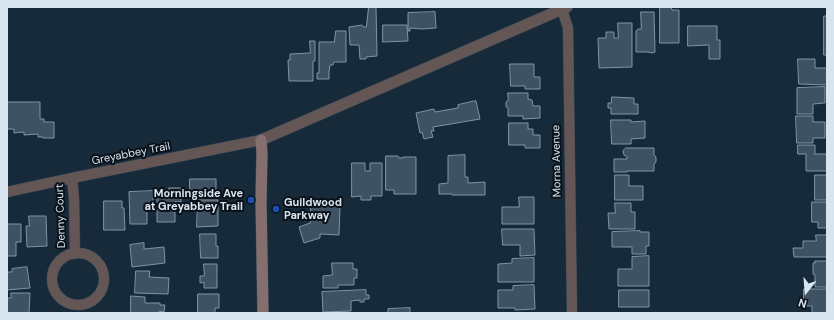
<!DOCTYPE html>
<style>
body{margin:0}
#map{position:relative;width:834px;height:320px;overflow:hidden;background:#172a3a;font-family:"DM Sans",sans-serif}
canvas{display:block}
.frame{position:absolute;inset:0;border:8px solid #d8e4ef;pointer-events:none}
.north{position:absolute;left:786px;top:272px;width:40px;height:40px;-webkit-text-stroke:3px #0a1219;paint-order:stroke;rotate:197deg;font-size:11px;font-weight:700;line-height:16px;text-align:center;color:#d8e4ef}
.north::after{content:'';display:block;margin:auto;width:14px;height:18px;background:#d8e4ef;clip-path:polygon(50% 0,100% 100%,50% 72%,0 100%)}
</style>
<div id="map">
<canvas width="834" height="320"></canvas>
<div class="frame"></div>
<div class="north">N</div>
</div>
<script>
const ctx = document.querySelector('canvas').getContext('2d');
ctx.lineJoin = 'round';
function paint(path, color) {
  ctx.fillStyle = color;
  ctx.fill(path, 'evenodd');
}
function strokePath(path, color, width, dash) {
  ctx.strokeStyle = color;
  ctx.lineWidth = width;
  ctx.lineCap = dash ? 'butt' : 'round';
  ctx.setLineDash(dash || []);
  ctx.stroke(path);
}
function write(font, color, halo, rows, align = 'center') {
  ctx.font = font + ' "DM Sans",sans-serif';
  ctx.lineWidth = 4;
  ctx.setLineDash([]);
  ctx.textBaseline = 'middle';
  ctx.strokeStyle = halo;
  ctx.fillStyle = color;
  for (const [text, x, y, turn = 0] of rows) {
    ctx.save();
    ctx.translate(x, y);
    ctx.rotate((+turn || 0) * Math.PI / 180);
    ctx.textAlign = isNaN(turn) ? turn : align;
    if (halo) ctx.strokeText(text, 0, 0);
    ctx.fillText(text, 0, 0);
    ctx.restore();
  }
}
const building = new Path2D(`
 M369,7H376L377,56L366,57V59H360L359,45H350L349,27L362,25L363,27H366Z
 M660,7H671L672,10H679V43H660Z
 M435,12L436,28L421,29L410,28V31H408V13Z
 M641,12H654L655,52L652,53L648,52H636V31L638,29H641Z
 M824,16H827V55H824Z
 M618,23H632V67L599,68L598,38H606V32H614V38H618Z
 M383,25H407L408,41L383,42Z
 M688,26H717V40H720V59H709V45L688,46Z
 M336,31H346V62H334L333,65H330L329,72V79H317V73H319V42H334Z
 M310,41H315V61H313V81H289L288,60H290V54L310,53Z
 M798,59H815V68H827V85L799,84Z
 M510,64H534V77H540V89H525V86H511Z
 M825,87V103L813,104V114H797V88Z
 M508,93H528V99L532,100L533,106H540V118L523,119V116H508V108L506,107V102L508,100Z
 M612,97L634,98V104H638V114H611V108H608V103H611Z
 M476,101L480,119L433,127L434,131H431L433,137L424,139L422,132L420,133L416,113L434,109L435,112L458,108V105Z
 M7,102H40V119H44V122H54V138H43V137H38V134L24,135V132L14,133V129H7Z
 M796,116H813V122H825V138H813V143H797Z
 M611,120H631V122L645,121V138L631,139V144H612Z
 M509,123H528V129H533V135H540V148H525V145H509Z
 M798,145H815V153L814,154H827V171H806V154H798Z
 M626,148H654V155L656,157V162L654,164V171H627V172H614V159H627V157L624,155L623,151Z
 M465,155V177H468V183L485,182V195H452V194H439V184L448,183V156Z
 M386,156H398L399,158H403V157H416V194H394V190H386Z
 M352,163H365V171H370V163H382V196H371V200H361V196L352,197Z
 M615,175H629V186H643V200H615Z
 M815,175H827V200H815Z
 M190,179H216V194L190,195Z
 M169,188H181V202H175V222H157V190H169Z
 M153,191V205L147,206V224H130L129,192Z
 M519,197H534V224H502V207H519Z
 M198,200H218V226L197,227Z
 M104,201H122V208H124L125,230H104Z
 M311,201L325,202V205L340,206L339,235L320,234V238L304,243L299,227L310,223Z
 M812,202H827V228H818V222H812Z
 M615,203H631V212H635V229H609L608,213H615Z
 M29,216H46L47,246L27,247L26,226H29Z
 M7,224H21V242H16V256H7Z
 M502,229H534L535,255L520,256V245H503Z
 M640,231V232H649V246H646V254H632V247H612V232Z
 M200,234H216V246H218V258H201Z
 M816,235H827V257H794L793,248H803V241H816Z
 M144,243V249L164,247L165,263L132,267L130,245Z
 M649,256V286H618V269H632V257Z
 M534,258V282H498V264L512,263V259Z
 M815,261H827V287H815V275L813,274V263H815Z
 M332,263H353V269H357V278H354V285H338V288H323V276L332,275Z
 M204,264H217V288H204V282L200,283V276H204Z
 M27,267L30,288L7,290V272H12V269Z
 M136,271H150L149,277L169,278L168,294L135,293Z
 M534,285L535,309L515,310V308H498V290H513V286Z
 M804,289H827V313H812V306H804Z
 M366,290V295H369V299H364V302H360V300L351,301V311L323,312L322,292Z
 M619,290H649V307H619Z
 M11,293H30L29,313H7V298H11Z
 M198,294H219V308H215V313H198Z
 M131,296L145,297V303H160V305H165L164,312L159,311V313H131Z
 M410,308V313H388V309Z`);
paint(building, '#3e5263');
strokePath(building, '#7e95a8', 1);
const minor = new Path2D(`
 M562,9L568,28L572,313
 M72,178L74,198L75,254
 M7,192L72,178L261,140
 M52 279a26 26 0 1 1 52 0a26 26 0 1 1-52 0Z`);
const tertiary = new Path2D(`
 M261,140L567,7`);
const secondary = new Path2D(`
 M261,140L262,153L261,201L263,313`);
strokePath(minor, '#364857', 11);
strokePath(tertiary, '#364857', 12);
strokePath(secondary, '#364857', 12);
strokePath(minor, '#635655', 10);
strokePath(tertiary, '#635655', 11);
strokePath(secondary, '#846f6e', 11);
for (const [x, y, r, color] of [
 [251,200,4,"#1a4fb4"],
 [276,209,4,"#1a4fb4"]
]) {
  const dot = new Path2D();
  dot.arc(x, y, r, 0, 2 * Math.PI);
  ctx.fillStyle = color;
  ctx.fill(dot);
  strokePath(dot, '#0a1219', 1.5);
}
write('11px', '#d8e4ef', '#0a1219', [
 ["Greyabbey Trail",131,154,-11],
 ["Morna Avenue",557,161,-91],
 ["Denny Court",61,216,-92]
]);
write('bold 11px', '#d8e4ef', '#0a1219', [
 ["Morningside Ave",243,194],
 ["at Greyabbey Trail",243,207],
 ["Guildwood",284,203,"left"],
 ["Parkway",284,216,"left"]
], 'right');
</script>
